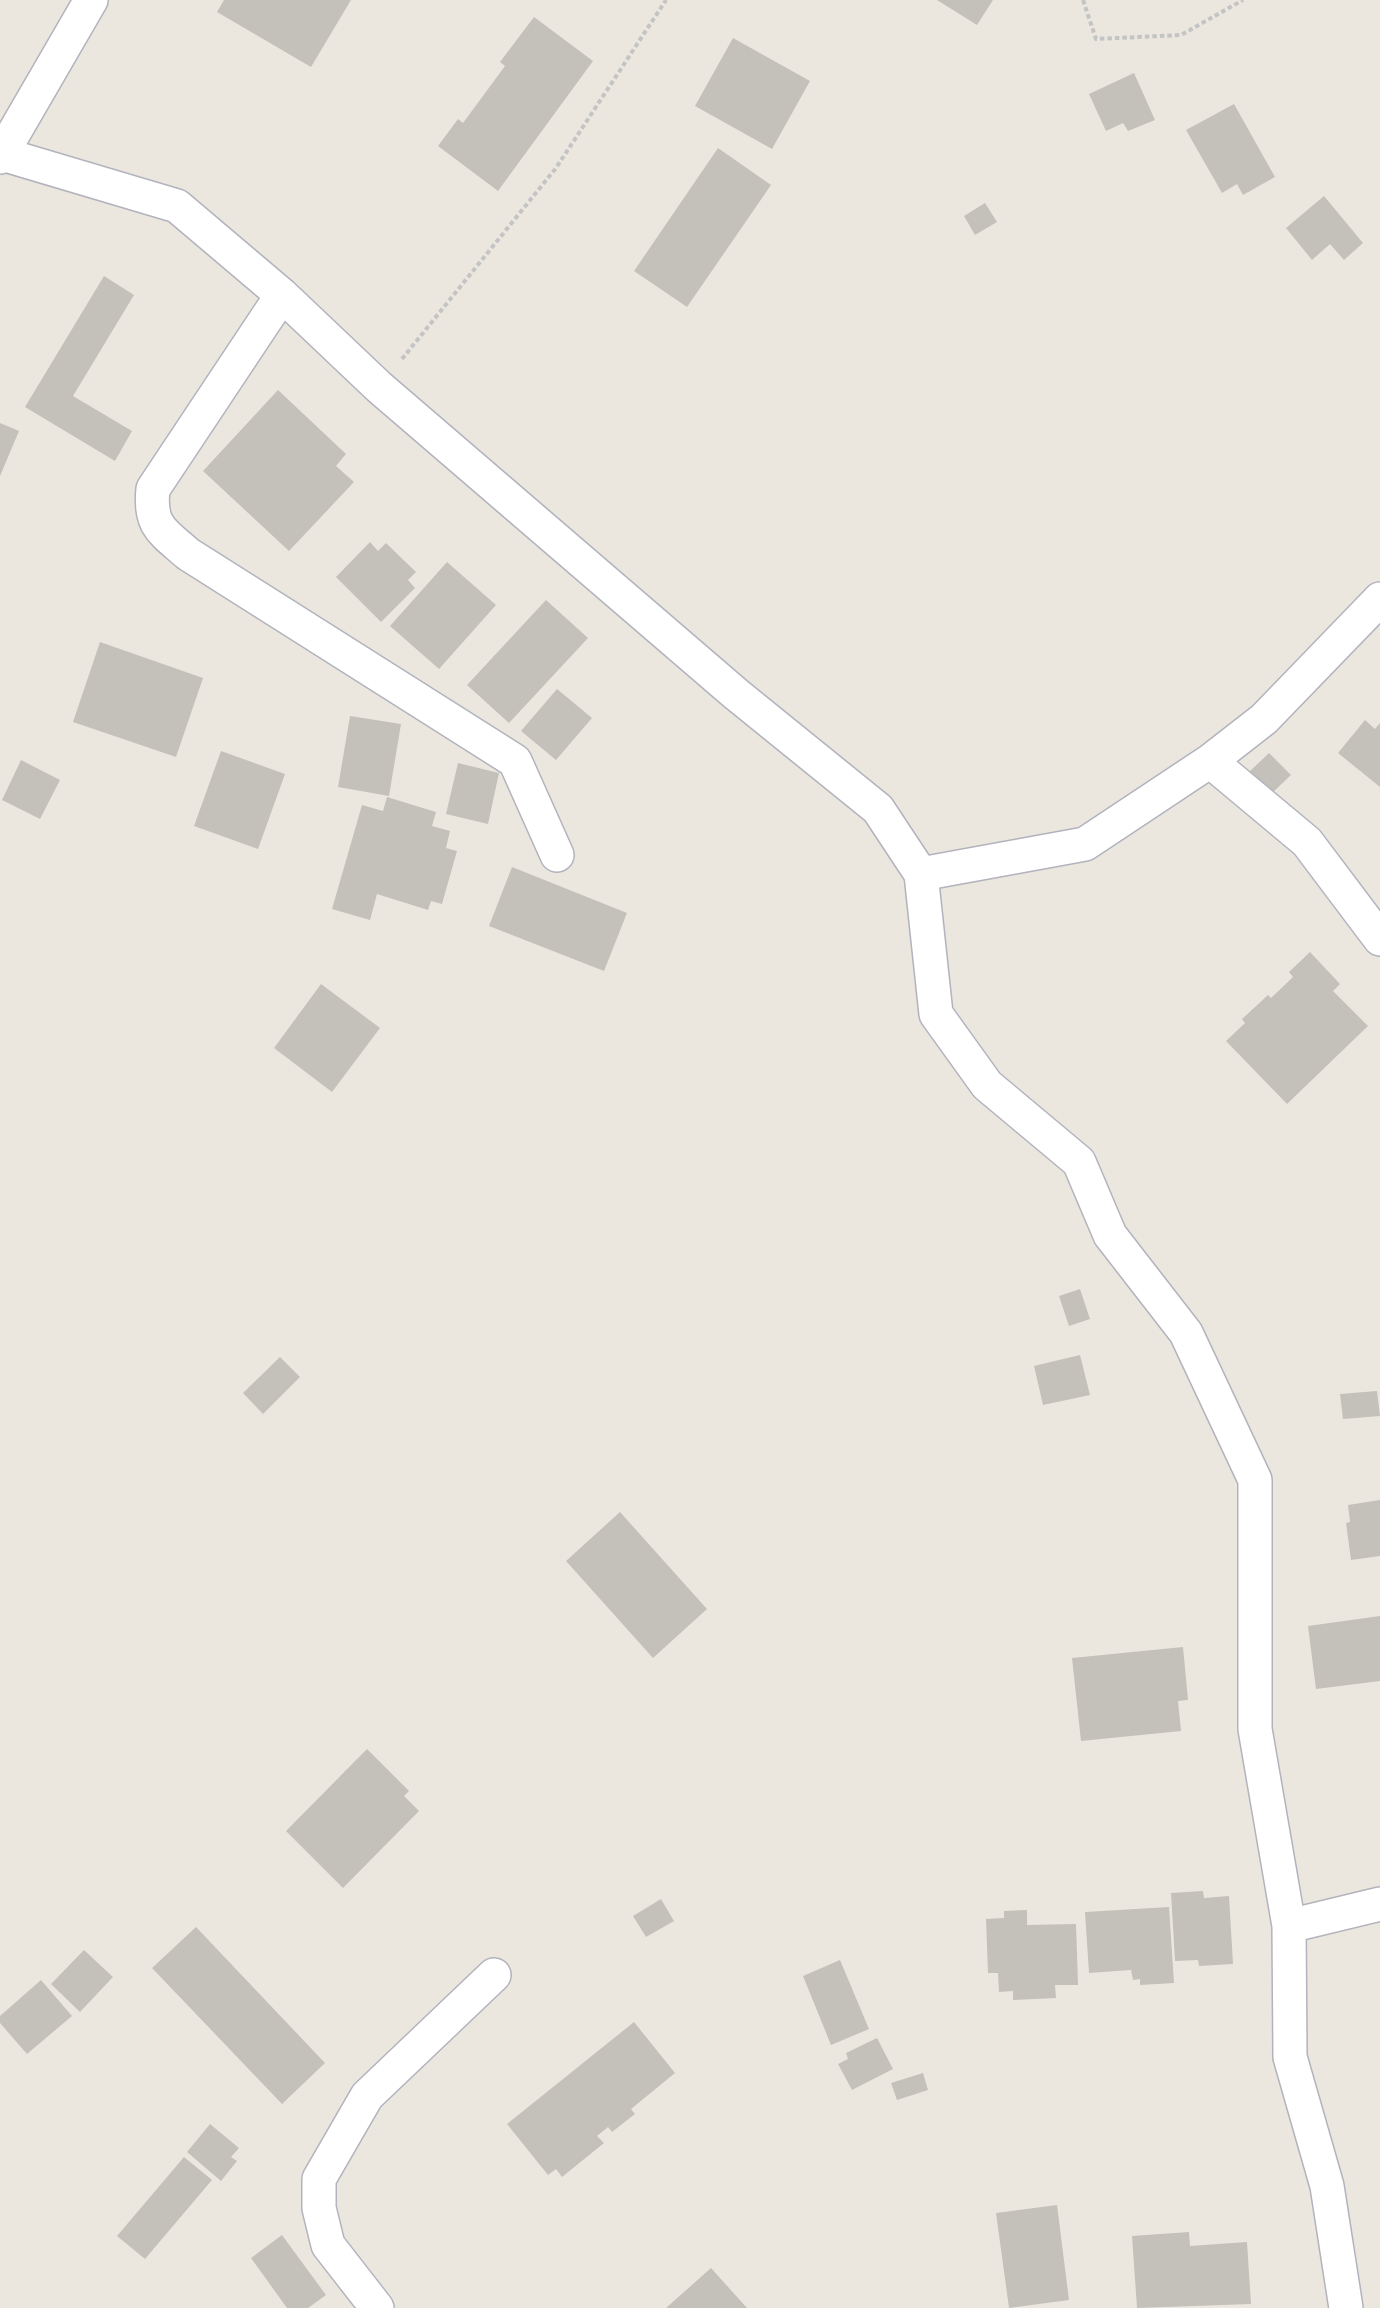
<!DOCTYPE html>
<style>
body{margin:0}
canvas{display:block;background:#ebe7df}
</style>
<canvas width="1380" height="2308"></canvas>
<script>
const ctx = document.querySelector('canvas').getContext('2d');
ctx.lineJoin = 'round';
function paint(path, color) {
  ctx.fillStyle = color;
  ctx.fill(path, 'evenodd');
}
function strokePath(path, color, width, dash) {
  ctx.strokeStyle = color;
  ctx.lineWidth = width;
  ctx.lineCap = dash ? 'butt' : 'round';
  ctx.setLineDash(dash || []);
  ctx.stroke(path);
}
paint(new Path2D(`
 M224,0H351L311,67L217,12Z
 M937,0H993L977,25Z
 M534,17L593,61L498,191L438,146L458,119L463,123L505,66L500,62Z
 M733,38L810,81L772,149L695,106Z
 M1134,73L1155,120L1128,131L1123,123L1106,131L1089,94Z
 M1234,104L1275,177L1243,195L1237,184L1222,193L1186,130Z
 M718,148L771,185L687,307L634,271Z
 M1324,196L1363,243L1344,260L1330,244L1312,260L1286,228Z
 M985,203L997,222L975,235L964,216Z
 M104,276L134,295L73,396L132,431L115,461L25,407Z
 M278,390L346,454L336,466L354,482L289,551L203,471Z
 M0,423L19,431L0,476Z
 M370,542L378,551L386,543L416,572L408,580L415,588L381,622L336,577Z
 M447,562L496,605L439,669L390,626Z
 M546,600L588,638L509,723L467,685Z
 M100,642L203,678L176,757L73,722Z
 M557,689L592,718L556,760L521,731Z
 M350,716L401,724L389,796L338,787Z
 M1365,720L1375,729L1380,723V787L1338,753Z
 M221,751L285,774L258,849L194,826Z
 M1269,753L1291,775L1270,795L1249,772Z
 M21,760L60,780L40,819L2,800Z
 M458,763L499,773L488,824L446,814Z
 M387,797L436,812L432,826L450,831L446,848L457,851L442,904L431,901L428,910L377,894L370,920L332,909L362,805L383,811Z
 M512,867L627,913L604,971L489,926Z
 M1310,952L1340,984L1333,991L1368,1026L1287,1104L1226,1041L1245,1023L1242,1019L1268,995L1271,998L1293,977L1289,972Z
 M321,984L380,1028L332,1092L274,1048Z
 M1080,1289L1090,1319L1069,1326L1059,1296Z
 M1080,1355L1090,1395L1043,1405L1034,1366Z
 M280,1357L300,1377L263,1414L243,1393Z
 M1377,1391L1380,1416L1343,1419L1340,1394Z
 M1380,1500V1556L1351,1560L1346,1523L1350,1522L1348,1505Z
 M620,1512L707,1609L653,1658L566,1561Z
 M1380,1616V1681L1316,1689L1308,1626Z
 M1183,1647L1188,1700L1178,1701L1181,1731L1081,1741L1072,1658Z
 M367,1749L409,1791L404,1796L419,1811L343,1888L286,1831Z
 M1203,1891L1204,1898L1229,1896L1233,1964L1199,1966L1198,1960L1175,1961L1171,1893Z
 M661,1899L674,1921L646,1937L633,1916Z
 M1169,1907L1174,1983L1140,1985V1979L1133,1980L1131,1970L1089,1973L1085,1912Z
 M1027,1910V1925L1076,1924L1078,1985H1055L1056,1998L1013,2000V1991L999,1992L998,1973H988L986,1919L1004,1918V1911Z
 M196,1927L325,2063L282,2104L152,1968Z
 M84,1950L113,1977L80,2012L51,1984Z
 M840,1960L869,2029L831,2045L803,1976Z
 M41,1980L72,2016L27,2054L0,2023V2016Z
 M634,2022L675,2073L631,2109L635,2114L612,2132L608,2127L597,2136L604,2143L562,2177L556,2169L548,2175L507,2124Z
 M877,2038L893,2069L852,2090L838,2064L848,2059L846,2053Z
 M923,2073L928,2090L897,2100L891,2083Z
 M210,2124L239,2148L231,2157L237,2161L221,2181L187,2152Z
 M184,2157L212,2180L145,2259L117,2236Z
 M1057,2205L1069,2300L1009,2308L996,2213Z
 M1189,2232L1190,2246L1247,2242L1251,2304L1137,2308L1132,2236Z
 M282,2235L326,2295L308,2308H287L251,2258Z
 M711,2268L747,2308H666Z`), '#c4c1ba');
const minor = new Path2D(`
 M2,154L177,206L282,295L379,387L736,694L878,809L921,874L936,1014L987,1085L1079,1162L1110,1235L1186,1333L1255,1480V1729L1289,1926L1290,2057L1327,2186L1346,2308
 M0,157L91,0
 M282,295L153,489C149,526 162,531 188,554L515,761L557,855
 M1210,761L1307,842L1380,939
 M921,874L1085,844L1210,761L1264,719L1380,599
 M1289,1926L1380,1904
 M377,2308L328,2245L319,2208V2179L367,2096L494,1975`);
strokePath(minor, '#b2b3bd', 36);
strokePath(new Path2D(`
 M1083,0L1096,39L1181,35L1243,0
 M402,359L556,168L666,0`), '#c4c4c4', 4, [4.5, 3]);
strokePath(minor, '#fff', 33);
</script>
